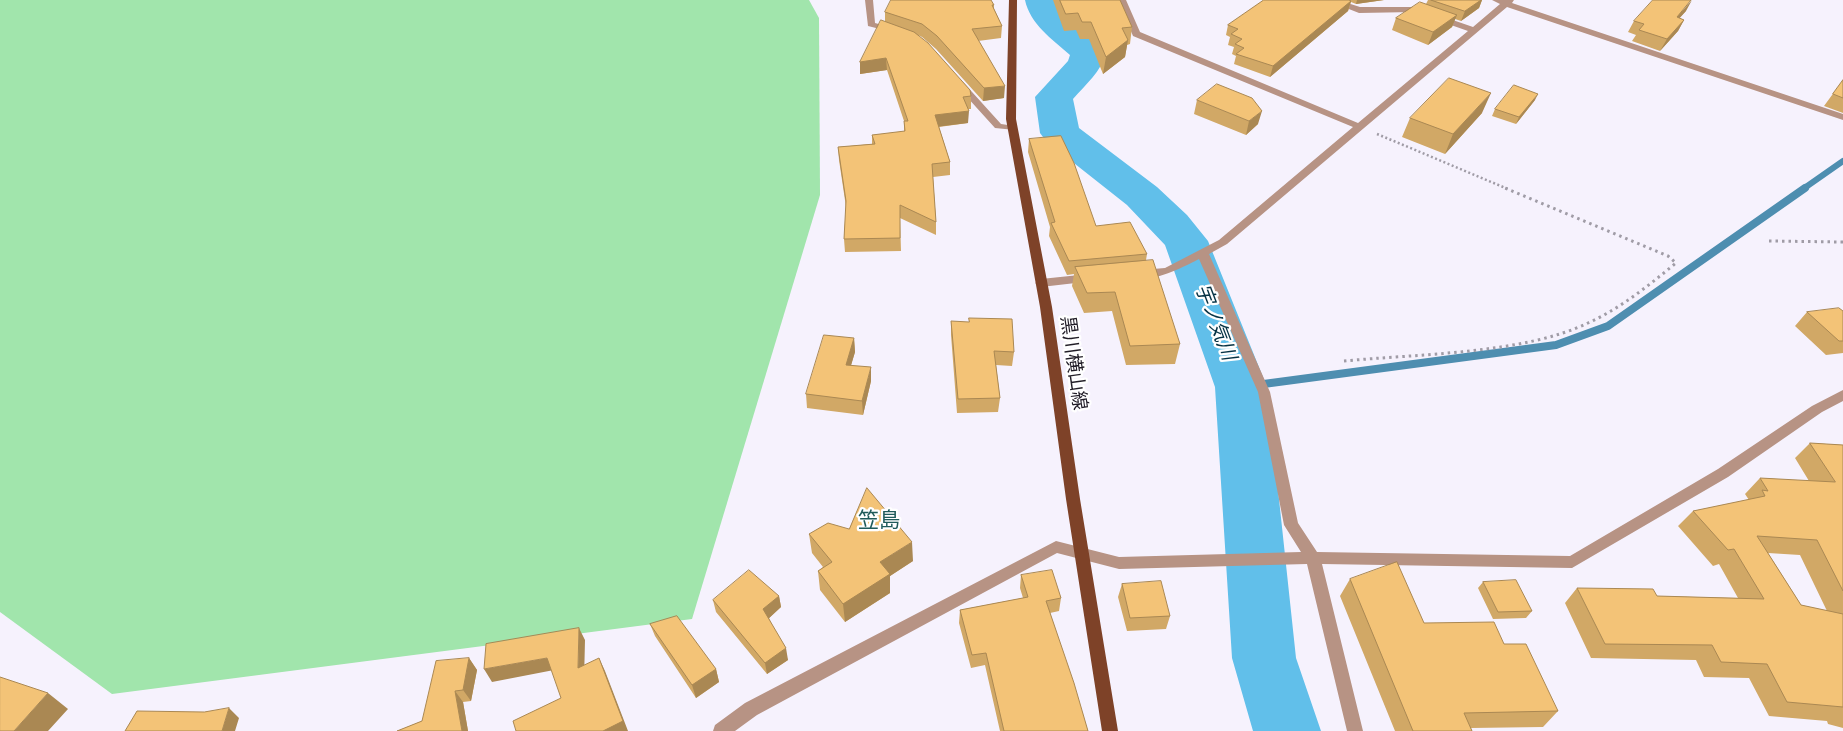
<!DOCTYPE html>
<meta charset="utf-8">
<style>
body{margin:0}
canvas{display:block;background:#f6f2fd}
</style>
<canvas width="1843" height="731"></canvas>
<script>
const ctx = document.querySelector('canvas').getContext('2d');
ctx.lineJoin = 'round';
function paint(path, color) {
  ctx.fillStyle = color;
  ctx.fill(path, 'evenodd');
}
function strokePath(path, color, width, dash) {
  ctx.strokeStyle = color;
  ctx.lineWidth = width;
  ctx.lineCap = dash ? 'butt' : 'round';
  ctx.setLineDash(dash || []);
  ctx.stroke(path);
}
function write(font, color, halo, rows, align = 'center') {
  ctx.font = font + ' Commissioner,"Noto Sans JP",sans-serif';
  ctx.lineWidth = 4.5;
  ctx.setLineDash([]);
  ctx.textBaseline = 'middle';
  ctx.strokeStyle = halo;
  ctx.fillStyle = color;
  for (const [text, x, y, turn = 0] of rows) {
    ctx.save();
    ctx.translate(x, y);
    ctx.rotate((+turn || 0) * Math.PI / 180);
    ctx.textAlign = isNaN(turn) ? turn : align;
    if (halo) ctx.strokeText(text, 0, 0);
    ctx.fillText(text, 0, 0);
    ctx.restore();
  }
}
paint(new Path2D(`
 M0,0H809L819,18L820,195L692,619L112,694L0,612Z`), '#a1e5ac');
strokePath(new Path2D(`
 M1803,189L1843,161`), '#4e8eb0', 6);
strokePath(new Path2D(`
 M1241,387L1556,345L1608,326L1805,188`), '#4e8eb0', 8);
paint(new Path2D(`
 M1025,0H1057C1063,22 1093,34 1106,53C1101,72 1086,84 1073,99L1079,128L1157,187L1187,215L1208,241L1267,387L1296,658L1321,731H1253L1232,658L1215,387L1165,245L1127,205L1046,141L1040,133L1035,97L1068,61L1070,55C1052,39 1030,24 1025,0Z`), '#61bfea');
strokePath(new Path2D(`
 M1377,134L1508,189`), '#a09ca6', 2.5, [2, 2.5]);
strokePath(new Path2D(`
 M1769,241L1843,242
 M1344,361C1416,354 1524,354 1588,323C1621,308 1648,286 1676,263L1668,256L1505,188`), '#a09ca6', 3, [2.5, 4]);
paint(new Path2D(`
 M865,0H873L875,23L896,29V33L868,26Z
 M1118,0H1126L1140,32L1358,123L1468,31L1414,12L1359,13L1326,0H1338L1360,7H1415L1473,27L1500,4L1492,0H1514L1512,3L1843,114V120L1507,7L1227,244L1209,254L1270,392L1298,523L1317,552L1570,556L1718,469L1812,406L1843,390V401L1822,412L1728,477L1572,568L1322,564L1363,731H1347L1307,564L1119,569L1057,553L757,715L735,731H713L715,725L745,703L1056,541L1119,557L1301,552L1284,525L1258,392L1199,259C1187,265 1147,287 1135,274L1141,270L1165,268L1219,240L1353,127L1133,36Z
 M960,81L963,82L1001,124L1015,126V130L995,128L957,86V82Z
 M1089,274L1093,275L1095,278L1093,281L1041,287L1035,283L1041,279Z`), '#b79384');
paint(new Path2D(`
 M1009,0H1017L1016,119L1052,307L1080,499L1118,731H1102L1066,499L1040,307L1006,119Z`), '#7e4228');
paint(new Path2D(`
 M1053,0H1120L1132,27L1130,44L1127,45L1125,57L1103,74L1089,39H1080L1076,30L1064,31Z
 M1264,0H1384L1356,4L1351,2L1348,11L1270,77L1234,64L1236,56L1232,54L1234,47L1228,45L1230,37L1226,35L1228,25Z
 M1428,0H1482L1479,8L1461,21L1455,19L1452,27L1428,45L1392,30L1396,18L1426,4Z
 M994,5V9L1002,26L1001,38L978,41L1004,98L983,101L936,49L922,37L918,35L971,96V109H968V123L939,127L950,162V175L933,177L936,222V235L900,218L901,251L845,252L844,239L846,207L839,160L838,147L872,144V135L904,132V121L887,70L860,74V62L885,22V12Z
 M1686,11L1679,18L1684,20L1678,31L1660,51L1632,41L1636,35L1628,32L1634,21Z
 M1843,80V113L1824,106Z
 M1197,100L1258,124L1246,135L1194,114Z
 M1535,100L1516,124L1492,116L1495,109Z
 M1482,113L1445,154L1402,137L1410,118Z
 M1029,139L1096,226L1147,254L1146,260L1180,344L1175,364L1126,365L1112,311L1084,313L1072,286L1074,274L1067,275L1049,236L1050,227L1028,152Z
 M1843,311V353L1826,355L1795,326L1807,312Z
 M951,321L1014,352L1012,366L996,365L1000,398L998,412L957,413L951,335Z
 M854,338L855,352L851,365L871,381L863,415L807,408L806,394Z
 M1810,443L1843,445V728L1828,724L1827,721L1769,716L1749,678L1704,677L1696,660L1591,658L1565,603L1577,588L1657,596L1738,598L1719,564L1713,566L1678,526L1693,511L1749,500L1745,494L1760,478L1809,481L1795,458ZM1768,553L1800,555L1827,611L1801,605Z
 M809,534L913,561L890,576V593L845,622L820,590L818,571L823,567L812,553Z
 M1021,575L1061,598L1059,611L1050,613L1088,731H1000L985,665L971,668L959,623L960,610L1023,598L1020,588Z
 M1350,579L1424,623L1504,644L1558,711L1543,727L1471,728L1472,731H1395L1340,596Z
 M1483,582L1532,611L1526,618L1493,619L1478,588Z
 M1122,584L1170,616L1166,629L1127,631L1118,597Z
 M779,596L781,607L769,618L788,660L767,674L716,612L713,600Z
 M650,624L716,669L719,682L696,698L655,636Z
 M469,658L477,670L471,701L463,702L468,731H397L422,721Z`), '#d1a866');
paint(new Path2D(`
 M1357,0H1384L1356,4Z
 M1481,0H1482L1479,8L1461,21L1465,11Z
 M1692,0L1686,11L1670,29L1677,17Z
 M1351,1L1348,11L1270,77L1273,66Z
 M1457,15L1452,27L1428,45L1433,32Z
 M1684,20L1678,31L1660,51L1667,39Z
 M1128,40L1125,57L1103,74L1106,57Z
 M886,58L887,70L860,74V62Z
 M1005,86L1004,98L983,101L984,88Z
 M1491,93L1482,113L1445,154L1453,134Z
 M1538,94L1535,100L1516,124L1519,117Z
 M969,111L968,123L935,127V115Z
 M1262,111L1258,124L1246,135L1249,121Z
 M854,338L855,352L847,379L846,365Z
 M871,367V381L863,415L862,401Z
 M912,542L913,561L890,576V593L845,622L843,604L880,562Z
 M779,596L781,607L766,621L763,609Z
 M579,628L585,640L584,681L578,668Z
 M786,648L788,660L767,674L765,663Z
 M469,658L477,670L471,701L463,690Z
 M547,658L554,670L492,682L484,669Z
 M599,658L605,671L628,731H603Z
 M716,669L719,682L696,698L692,685Z
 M455,691L463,702L468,731H462Z
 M48,693L68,709L48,731H14Z
 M229,708L239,718L235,731H222Z`), '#aa8853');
const building = new Path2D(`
 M891,0H991L994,5H992L1002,26L972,29L1005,86L984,88L937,36L922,24L885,12Z
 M1060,0H1120L1132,27L1122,28L1128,40L1106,57L1091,22H1082L1078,13L1066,14Z
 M1264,0H1349L1351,1L1273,66L1236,54L1244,48L1235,44L1242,39L1231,34L1238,29L1228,25Z
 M1431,0H1481L1465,11Z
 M1653,0H1691L1677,17L1684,20L1667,39L1639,30L1644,24L1634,21Z
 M1420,2L1457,15L1433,32L1396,18Z
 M881,20L914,32L928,43L970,90L971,96L963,97L969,111L935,115L950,162L932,164L936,222L900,205V238L844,239L846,201L838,147L875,144L872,135L905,131L904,121H908L886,58L860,62Z
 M1449,78L1491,93L1453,134L1410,118Z
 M1843,80V98L1833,94Z
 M1217,84L1252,98L1262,111L1249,121L1197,100Z
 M1514,85L1538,94L1519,117L1495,109Z
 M1061,136L1074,163L1096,226L1130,222L1147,254L1069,261L1051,223L1055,222L1029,139Z
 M1153,260L1180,344L1130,346L1115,292L1087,293L1075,267Z
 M1839,308L1843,311V341H1839L1807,312Z
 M969,318L1012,319L1014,352L994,351L1000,398L958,399L951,321L969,322Z
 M824,335L854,338L846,365L871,367L862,401L806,394Z
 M1810,443L1843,445V591L1817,540L1757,536L1801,605L1843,614V707L1787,702L1767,664L1721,662L1712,645L1605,644L1577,588L1653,589L1657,596L1764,599L1734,549L1728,550L1693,511L1765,496L1762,490L1768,491L1760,478L1835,482Z
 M867,488L912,542L880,562L890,574L843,604L818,571L832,562L809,534L828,523L849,529Z
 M1397,562L1424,623L1494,622L1504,644H1526L1558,711L1464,713L1472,731H1413L1350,579Z
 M749,570L779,596L763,609L786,648L765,663L713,600Z
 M1052,570L1061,598L1046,601L1074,683L1088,731H1004L986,653L972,655L960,610L1028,597L1021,575Z
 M1516,580L1532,611L1498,612L1483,582Z
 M1161,581L1170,616L1130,618L1122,584Z
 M677,616L716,669L692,685L650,624Z
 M579,628L578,668L599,658L623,721L603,731H516L513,721L561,698L547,658L484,669L486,644Z
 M469,658L463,690L455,691L462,731H397L422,721L436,661Z
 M0,677L48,693L14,731H0Z
 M229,708L222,731H125L137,711L204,712Z`);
paint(building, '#f3c377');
strokePath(building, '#aa8853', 1);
write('19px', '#211d27', '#fff', [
 ["黒川横山線",1074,363,82]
]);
write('italic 20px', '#063345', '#fff', [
 ["宇ノ気川",1216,322,69]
]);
write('21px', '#205b5b', '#fff', [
 ["笠島",879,520]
]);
</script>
